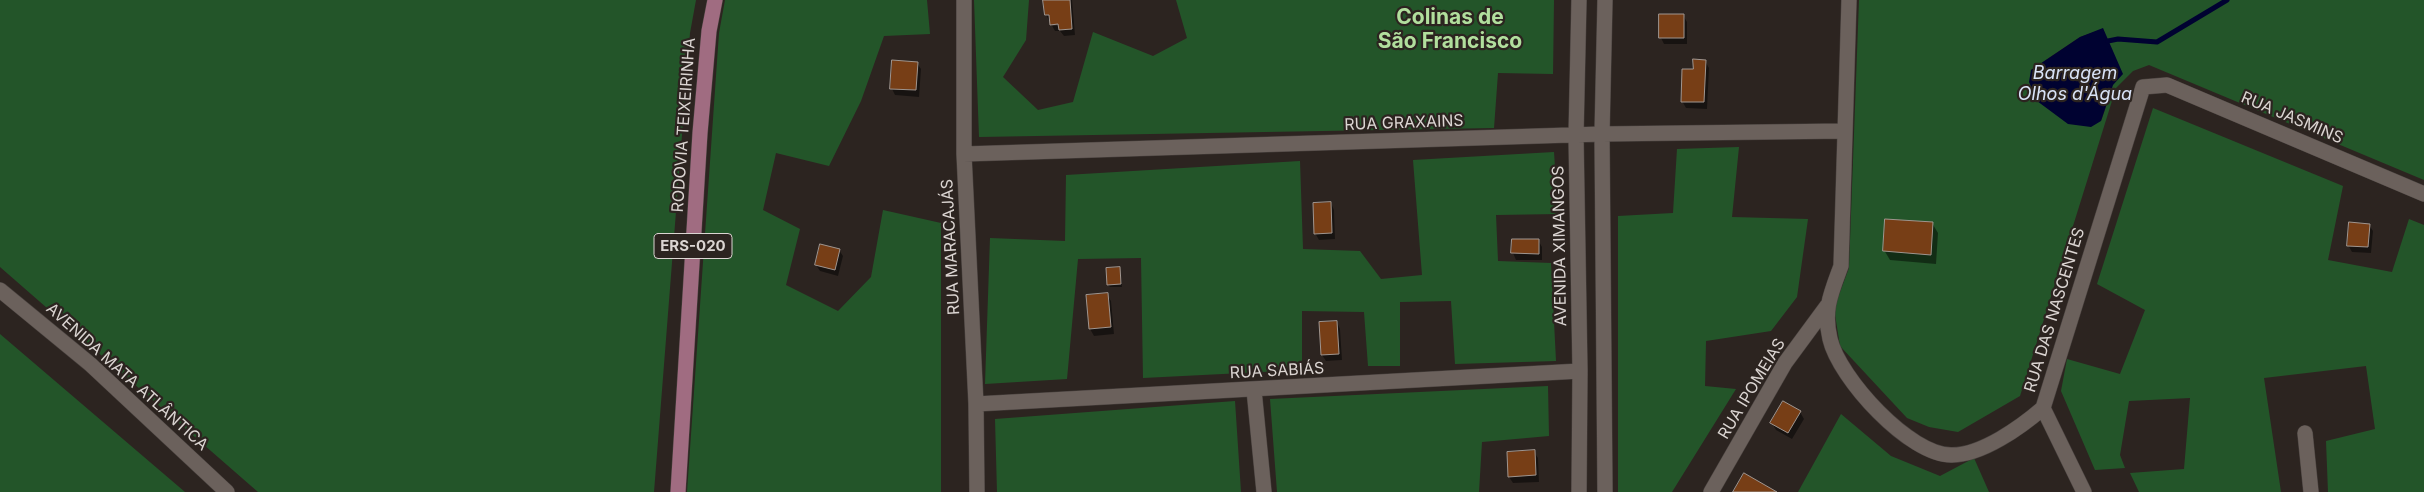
<!DOCTYPE html>
<meta charset="utf-8">
<style>
body{margin:0}
canvas{display:block;background:#2c2420}
</style>
<canvas width="2424" height="492"></canvas>
<script>
const ctx = document.querySelector('canvas').getContext('2d');
ctx.lineJoin = 'round';
function paint(path, color) {
  ctx.fillStyle = color;
  ctx.fill(path, 'evenodd');
}
function strokePath(path, color, width, dash) {
  ctx.strokeStyle = color;
  ctx.lineWidth = width;
  ctx.lineCap = dash ? 'butt' : 'round';
  ctx.setLineDash(dash || []);
  ctx.stroke(path);
}
function write(font, color, halo, rows, align = 'center') {
  ctx.font = font + ' Inter,sans-serif';
  ctx.lineWidth = 4.5;
  ctx.setLineDash([]);
  ctx.textBaseline = 'middle';
  ctx.strokeStyle = halo;
  ctx.fillStyle = color;
  for (const [text, x, y, turn = 0] of rows) {
    ctx.save();
    ctx.translate(x, y);
    ctx.rotate((+turn || 0) * Math.PI / 180);
    ctx.textAlign = isNaN(turn) ? turn : align;
    if (halo) ctx.strokeText(text, 0, 0);
    ctx.fillText(text, 0, 0);
    ctx.restore();
  }
}
paint(new Path2D(`
 M0,0H696L690,33L654,492H258L0,267Z
 M725,0H927L930,34L884,36L861,101L829,166L776,153L763,210L800,229L786,285L838,311L871,277L883,210L941,223V492H687L719,33Z
 M974,0H1029L1026,40L1003,77L1038,110L1073,102L1093,32L1153,56L1187,38L1176,0H1554L1553,74L1498,73L1494,128L979,137Z
 M1859,0H2424V180L2149,65L2133,71L2116,88L2020,396L1958,432L1929,427L1907,418L1840,346L1834,308L1849,268ZM2103,29C2116,62 2114,88 2101,121L2031,70L2080,37Z
 M2153,108L2343,186L2328,260L2392,272L2409,219L2424,225V492H2328L2326,441L2375,429L2366,366L2264,378L2281,492H2139L2130,473L2184,469L2190,398L2129,401L2120,455L2125,468L2095,470L2061,391L2067,359L2120,374L2145,310L2097,284Z
 M1739,147L1732,217L1808,219L1797,297L1771,331L1706,341L1705,386L1736,389L1672,492H1618V216L1673,213L1677,149Z
 M1554,152L1558,214L1496,215L1498,261L1551,263L1556,361L1455,364L1451,301L1400,302V366H1368L1364,312L1302,311V370L1143,378L1141,258L1078,259L1067,379L985,384L990,238L1065,241L1066,175L1300,161L1303,249L1360,251L1381,279L1422,275L1413,160Z
 M0,334L185,492H0Z
 M1548,386L1549,436L1482,442L1479,492H1277L1270,399Z
 M1235,401L1241,492H997L995,419Z
 M1841,414L1891,456L1940,476L1974,458L1989,492H1798Z`), '#235529');
paint(new Path2D(`
 M2103,28L2123,74L2113,85L2101,121L2091,127L2068,124L2037,101L2029,82L2031,70L2080,37Z`), '#000231');
paint(new Path2D(`
 M1044,0H1072L1075,35L1064,36L1060,31H1055L1046,15ZM1064,22L1065,25L1052,26V23Z
 M1683,15L1687,22V44H1664L1661,38Z
 M1705,61L1709,68L1707,109L1686,108L1682,101L1694,70Z
 M917,63L921,69L919,97L895,95L892,89Z
 M1331,203L1334,210L1335,239L1319,240L1315,233Z
 M1932,223L1938,233L1936,264L1890,260L1884,250Z
 M2369,225L2373,231L2371,253L2352,252L2348,245Z
 M1538,240L1542,247V260H1516L1513,253Z
 M839,250L843,256L838,276L820,271L816,265Z
 M1120,269L1122,287H1110L1108,285Z
 M1107,295L1111,301L1114,334L1094,336L1090,329L1087,296Z
 M1337,322L1340,329L1342,360L1326,361L1322,355Z
 M1800,412L1804,419L1792,439L1776,430L1772,423Z
 M1534,452L1538,458L1539,482L1513,483L1509,477Z`), '#0007');
strokePath(new Path2D(`
 M2108,41L2118,39L2157,42L2227,0`), '#000231', 5);
const building = new Path2D(`
 M1043,0H1070L1072,29L1059,30L1058,24L1050,25L1049,15H1045Z
 M1659,14H1684V38H1659Z
 M1693,59L1706,60L1704,102H1681L1682,69H1693Z
 M892,60L918,62L916,90L890,89Z
 M1331,202L1332,233L1314,234L1313,203Z
 M1885,219L1933,222L1931,255L1883,251Z
 M2349,222L2370,224L2368,247L2347,246Z
 M1512,239H1539V254L1511,253Z
 M820,244L840,249L835,270L815,265Z
 M1120,267L1121,284L1107,285L1106,268Z
 M1108,293L1111,327L1089,329L1086,295Z
 M1337,321L1339,354L1321,355L1319,322Z
 M1783,401L1801,411L1788,433L1770,423Z
 M1535,450L1536,475L1508,477L1507,452Z
 M1744,473L1777,492H1733Z`);
paint(building, '#773e16');
strokePath(building, '#9f958f', 1);
const minor = new Path2D(`
 M964,0V154L976,404L977,492
 M1579,0L1576,136L1580,371L1579,492
 M1605,0L1602,134L1605,492
 M1849,0L1841,266C1831,293 1823,310 1830,339C1839,378 1910,456 1952,455C1982,455 2021,427 2043,408L2143,87L2167,85L2424,194
 M964,154L1602,134L1845,131
 M0,290L90,364L227,492
 M1254,390L1264,492
 M976,404L1580,371
 M2043,408L2084,492
 M2305,433L2311,492
 M1711,492L1785,363L1827,306`);
const major = new Path2D(`
 M678,492L700,133L709,31L715,0`);
strokePath(minor, '#48413e', 16);
strokePath(major, '#48413e', 16);
strokePath(minor, '#6b615c', 15);
strokePath(major, '#a06c81', 15);
for (const [x, y, w] of [
 [693,246,78]
]) {
  const box = new Path2D();
  box.roundRect(x - w / 2, y - 12.5, w, 25, 4);
  ctx.fillStyle = '#2c2420';
  ctx.fill(box);
  strokePath(box, '#dbd5d2', 1);
}
write('bold 15px', '#dbd5d2', null, [
 ["ERS-020",693,246]
]);
write('16px', '#dbd5d2', '#2c2420', [
 ["RUA JASMINS",2292,118,23],
 ["RUA GRAXAINS",1404,123,-2],
 ["RODOVIA TEIXEIRINHA",684,125,-86],
 ["AVENIDA XIMANGOS",1560,246,-91],
 ["RUA MARACAJÁS",951,247,-93],
 ["RUA DAS NASCENTES",2055,310,-73],
 ["RUA SABIÁS",1277,371,-3],
 ["AVENIDA MATA ATLÂNTICA",127,377,42],
 ["RUA IPOMEIAS",1752,389,-59]
]);
write('italic 18px', '#d9e3f7', '#2c2420', [
 ["Barragem",2075,74],
 ["Olhos d'Água",2075,95]
]);
write('bold 21px', '#b1df9d', '#2c2420', [
 ["Colinas de",1450,18],
 ["São Francisco",1450,42]
]);
</script>
